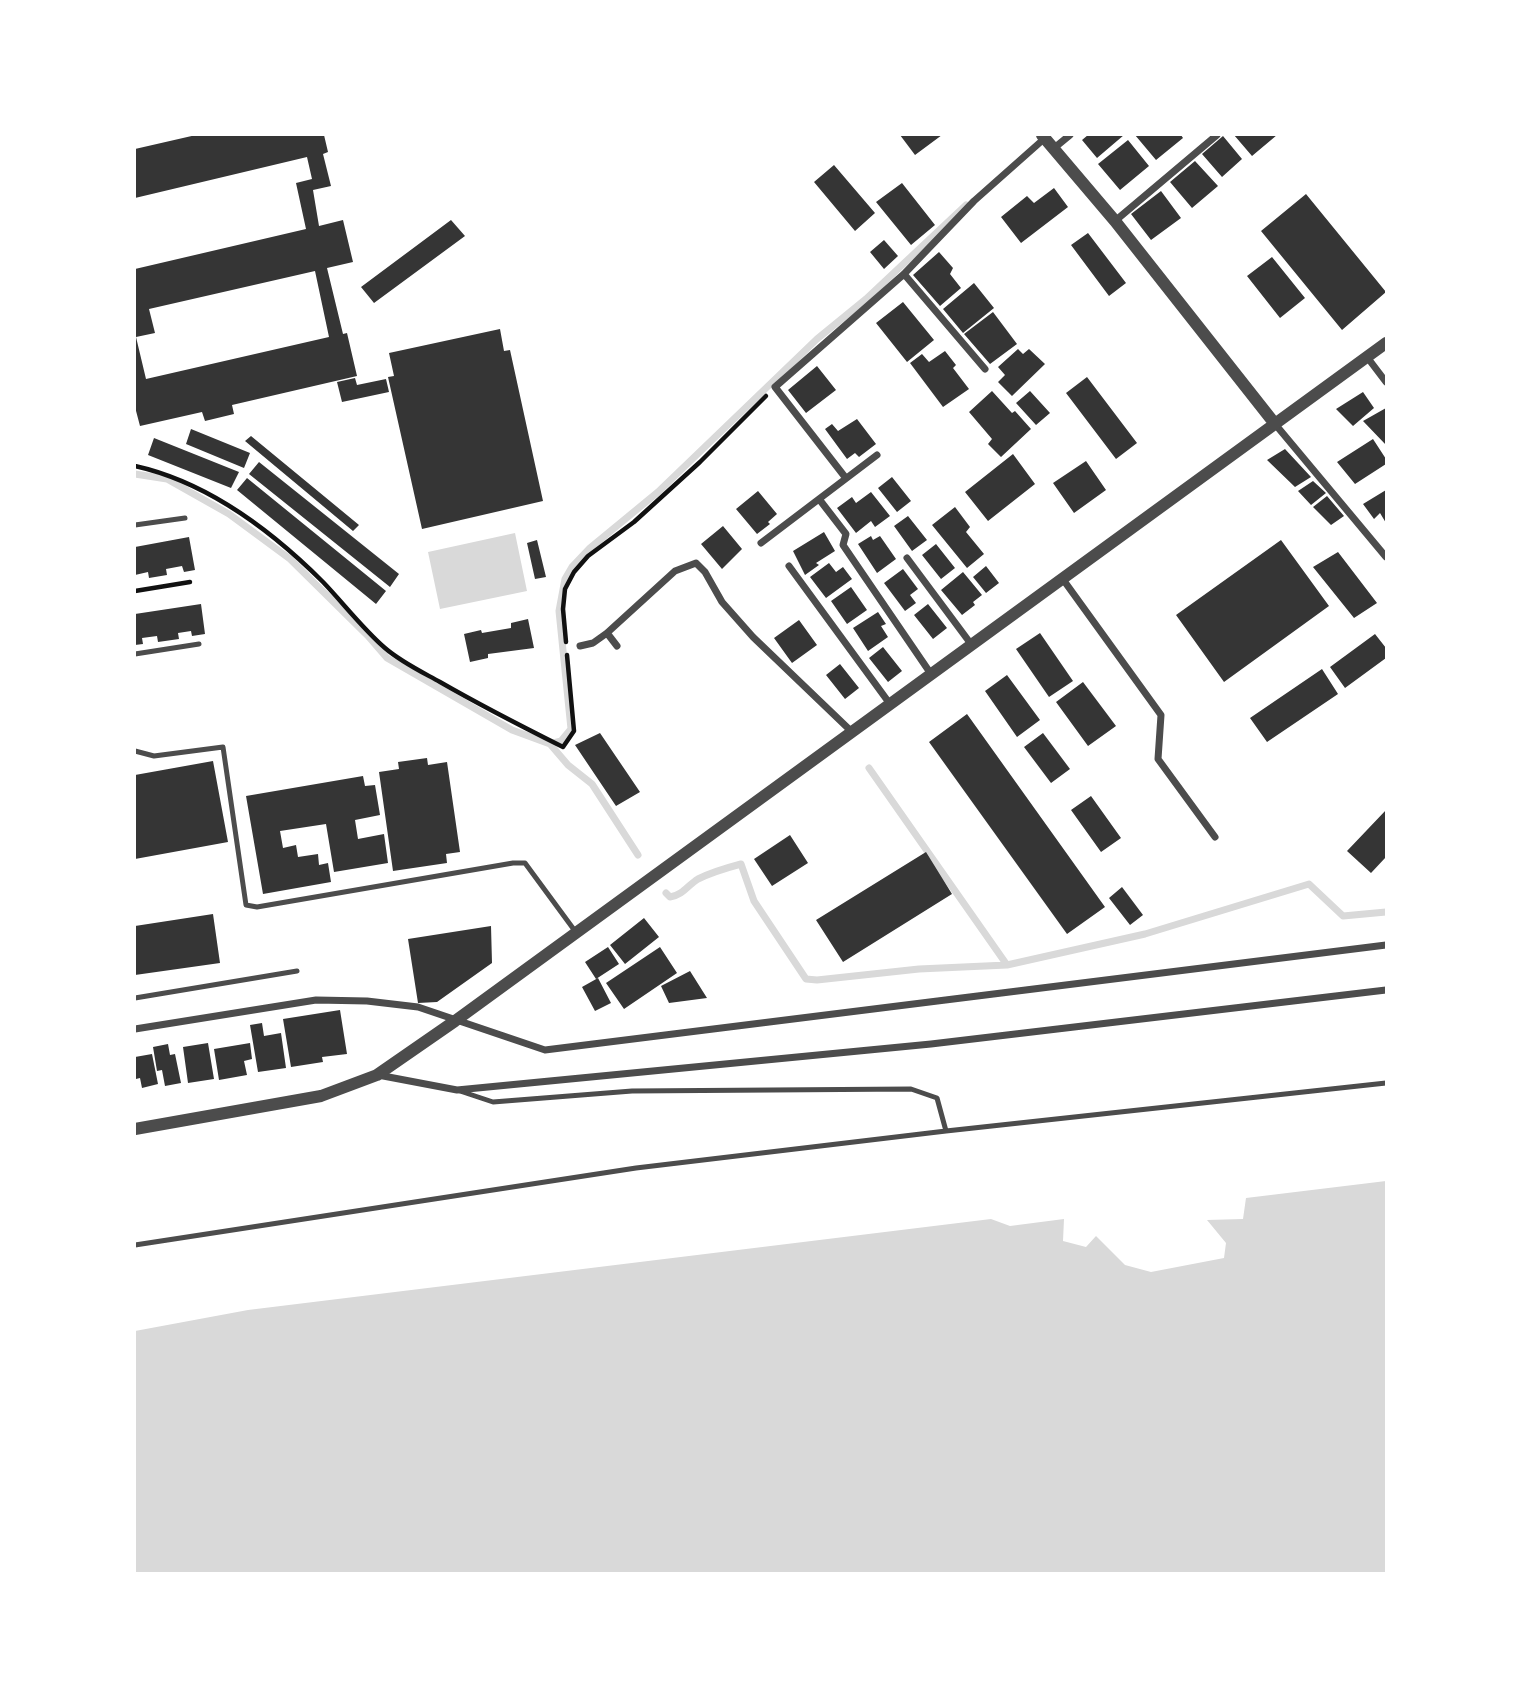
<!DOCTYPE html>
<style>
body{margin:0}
#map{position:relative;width:1521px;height:1708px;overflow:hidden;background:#fff;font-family:"Open Sans",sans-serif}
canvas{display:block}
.frame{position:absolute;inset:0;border:136px solid #fff;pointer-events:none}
</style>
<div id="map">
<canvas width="1521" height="1708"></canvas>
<div class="frame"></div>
</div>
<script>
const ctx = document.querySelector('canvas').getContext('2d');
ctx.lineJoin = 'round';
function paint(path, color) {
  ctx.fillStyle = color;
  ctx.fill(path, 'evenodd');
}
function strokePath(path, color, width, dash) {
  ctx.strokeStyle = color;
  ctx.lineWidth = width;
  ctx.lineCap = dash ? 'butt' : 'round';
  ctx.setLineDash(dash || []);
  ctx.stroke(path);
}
paint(new Path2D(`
 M515,533L527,591L440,609L428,552Z
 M1386,1181V1573H135V1331L248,1310L991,1219L1010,1226L1064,1219L1063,1241L1086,1247L1096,1236L1125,1265L1151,1272L1224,1258L1226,1243L1207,1220L1243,1219L1246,1198Z`), '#d9d9d9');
strokePath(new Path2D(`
 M135,474L167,479L229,514L290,559L368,636L387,658L512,730L550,744L568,765L592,784L638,855
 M550,744L561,741L571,729L559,611L565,579L572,567L590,548L658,492L817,339L866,299L966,205
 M869,768L1007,965L1145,934L1309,884L1343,916L1386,912
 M666,893L670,897C683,895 688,885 698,879C712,872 726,868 741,864L754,901L806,979L817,980L919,969L1007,965`), '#d9d9d9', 7);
paint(new Path2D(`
 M196,135H324L328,152L323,154L331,186L313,190L319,226L343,220L353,262L327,268L343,334L347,333L357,376L232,405L234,414L205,421L202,412L140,426L135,407V269L306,229L296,183L312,179L307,157L135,198V149ZM315,271L329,337L146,379L136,337L155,333L149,309Z
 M900,135H942L915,155Z
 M1088,135H1124L1097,158L1082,140Z
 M1135,135H1181L1183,138L1156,160Z
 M1234,135H1277L1252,156Z
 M1223,136L1242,159L1222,177L1202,154Z
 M1128,140L1149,166L1120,190L1098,164Z
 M1195,161L1218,186L1192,208L1170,182Z
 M834,165L875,213L855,231L814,182Z
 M902,183L935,225L911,245L876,202Z
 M1054,188L1068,207L1021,243L1001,217L1027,196L1034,203Z
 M1161,191L1181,218L1151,240L1131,214Z
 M1306,194L1386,292L1342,330L1261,231Z
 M451,220L465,236L374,303L361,287Z
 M1088,233L1126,283L1109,296L1071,245Z
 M884,240L898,256L884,269L870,252Z
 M939,252L953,268L950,274L961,288L940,306L913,275Z
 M1272,257L1305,298L1280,318L1247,276Z
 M974,283L994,308L963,333L943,309Z
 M903,302L934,340L907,362L876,323Z
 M993,312L1017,344L990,364L964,334Z
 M500,329L504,351L510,350L543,501L422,529L388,377L394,376L389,353Z
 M1018,349L1023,354L1029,349L1045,364L1012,396L998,382L1005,375L998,367Z
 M945,351L956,365L953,368L969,389L943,407L910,363L922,354L929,362Z
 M817,366L836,390L806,413L788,390Z
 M1087,377L1137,443L1116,459L1066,393Z
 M355,378L357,385L386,379L389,392L342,402L337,382Z
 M992,391L1012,413L1015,411L1031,429L1001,457L988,444L992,439L969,412Z
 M1030,391L1050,413L1036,425L1016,403Z
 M1363,392L1374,408L1353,426L1336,409Z
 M1386,408V445L1363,421Z
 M857,419L876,444L859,457L855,453L847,459L825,429L832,424L838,431Z
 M191,429L250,453L244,468L186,444Z
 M251,436L359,525L353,531L245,441Z
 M154,438L239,472L231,488L148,455Z
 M1373,439L1386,459V464L1355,484L1337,462Z
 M1285,449L1311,477L1295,487L1267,460Z
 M1013,454L1035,484L988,521L965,492Z
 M1086,461L1106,490L1074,513L1053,483Z
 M259,462L399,574L390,587L249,474Z
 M892,477L911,501L897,512L878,488Z
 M247,478L386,591L376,604L237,490Z
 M1313,481L1326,493L1311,505L1298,491Z
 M1386,490V523L1380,513L1374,519L1363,504Z
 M758,491L777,514L768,522L770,524L757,534L736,509Z
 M871,492L890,516L875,527L871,521L856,533L837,508L852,497L856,503Z
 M1327,496L1344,516L1331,525L1313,507Z
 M955,507L970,527L966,532L984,554L967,568L932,525Z
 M908,516L927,540L912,551L894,526Z
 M723,526L742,549L722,569L701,544Z
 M824,532L835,551L816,563L819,565L805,575L793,551Z
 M871,536L873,540L880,536L896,559L877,573L858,544Z
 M189,537L195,570L184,572L182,566L166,569L167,575L149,578L148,572L135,575V547Z
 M537,540L546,577L535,579L527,543Z
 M1281,540L1329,606L1224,682L1176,615Z
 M936,544L955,568L941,579L922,555Z
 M1338,552L1377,603L1354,618L1313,567Z
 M829,563L836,572L843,567L852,579L826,598L810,577Z
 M986,566L999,583L986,593L973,577Z
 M903,569L918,589L910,595L916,603L905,611L884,583Z
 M963,572L982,595L973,602L975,605L962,615L941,590Z
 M851,587L867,610L847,624L831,601Z
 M201,604L205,634L192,636L191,631L178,633L179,639L158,642L157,636L142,638L143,644L135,645V614Z
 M928,604L947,628L933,639L914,615Z
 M878,612L886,624L881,626L888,637L868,651L853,628Z
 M528,619L534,648L488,654V658L470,662L464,634L481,630L482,633L511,628V623Z
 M799,620L817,645L792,663L774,638Z
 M1040,633L1073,681L1049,697L1016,649Z
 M1375,634L1386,648V658L1345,688L1330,667Z
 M883,647L902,671L888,682L869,658Z
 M840,664L859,688L845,699L826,675Z
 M1322,669L1338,694L1267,742L1250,718Z
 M1007,675L1040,720L1017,737L985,691Z
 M1083,682L1116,726L1088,746L1056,702Z
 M967,714L1105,907L1067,934L929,742Z
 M600,733L640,792L616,806L575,745Z
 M1043,733L1070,769L1051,783L1024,747Z
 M427,758L428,765L447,762L460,852L446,854L447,863L393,871L379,772L399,769L398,762Z
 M213,761L228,842L135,859V775Z
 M363,776L365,786L375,785L380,815L355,820L358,839L384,834L388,863L334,872L326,824L280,831L283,848L296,845L298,857L318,854L319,865L328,863L331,882L263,894L246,796Z
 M1091,796L1121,838L1101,852L1071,810Z
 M1386,810V857L1371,873L1347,851Z
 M790,835L808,863L772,886L754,859Z
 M926,852L952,894L843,962L816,920Z
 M1122,887L1143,915L1130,925L1109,898Z
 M213,914L220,963L135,975V926Z
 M644,918L659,937L625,964L610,945Z
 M491,926L492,963L437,1002L418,1003L408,939Z
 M608,947L619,964L596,979L585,962Z
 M660,947L677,973L624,1009L606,983Z
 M690,971L707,998L669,1003L661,986Z
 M598,978L611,1003L595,1011L582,987Z
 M340,1010L347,1054L322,1057L323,1062L291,1067L283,1019Z
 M262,1023L264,1036L281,1033L286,1068L258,1072L250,1025Z
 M208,1043L214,1079L188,1083L183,1047Z
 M250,1043L252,1059L244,1061L247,1075L219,1080L214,1049Z
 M168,1044L170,1055L175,1054L181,1083L165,1086L162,1070L157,1071L153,1047Z
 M152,1054L158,1084L142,1088L140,1078L136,1079L135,1057Z`), '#353535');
strokePath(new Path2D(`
 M135,466C207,482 271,530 323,582C344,604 363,629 385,648C401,662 422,672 440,682C480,705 521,726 563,747L574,731L567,655
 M135,591L190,582
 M566,642L563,609L565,589L574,572L588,556L634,522L700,462L766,396`), '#111', 4.5);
strokePath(new Path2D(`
 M135,525L185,518
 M135,654L199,644
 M135,751L154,756L223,747L246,905L257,907L513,863H525L575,931
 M135,998L297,971
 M460,1091L493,1102L632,1091L911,1089L937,1098L946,1131
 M135,1245L636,1168L946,1131L1386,1083`), '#4c4c4c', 5);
strokePath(new Path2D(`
 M1053,149L1070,135
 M1115,221L1217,135
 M904,274L985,369
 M1367,357L1386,382
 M1275,424L1386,557
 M845,477L775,387L904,274L974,201L1045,138
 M819,499L846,534L843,545L931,674
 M761,543L877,455
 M907,558L971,644
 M789,566L890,704
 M1062,578L1161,715L1158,759L1215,837
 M607,633L617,646
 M580,646L593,643L607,633L675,571L696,563L705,572L722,602L753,637L851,731
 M135,1029L316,1000L367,1001L418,1007L545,1050L1386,945
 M378,1075L457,1090L931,1044L1386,990`), '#4c4c4c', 7);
strokePath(new Path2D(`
 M1042,135L1115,221L1275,424
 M135,1129L321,1096L377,1075L455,1021L1386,343`), '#4c4c4c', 12);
</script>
